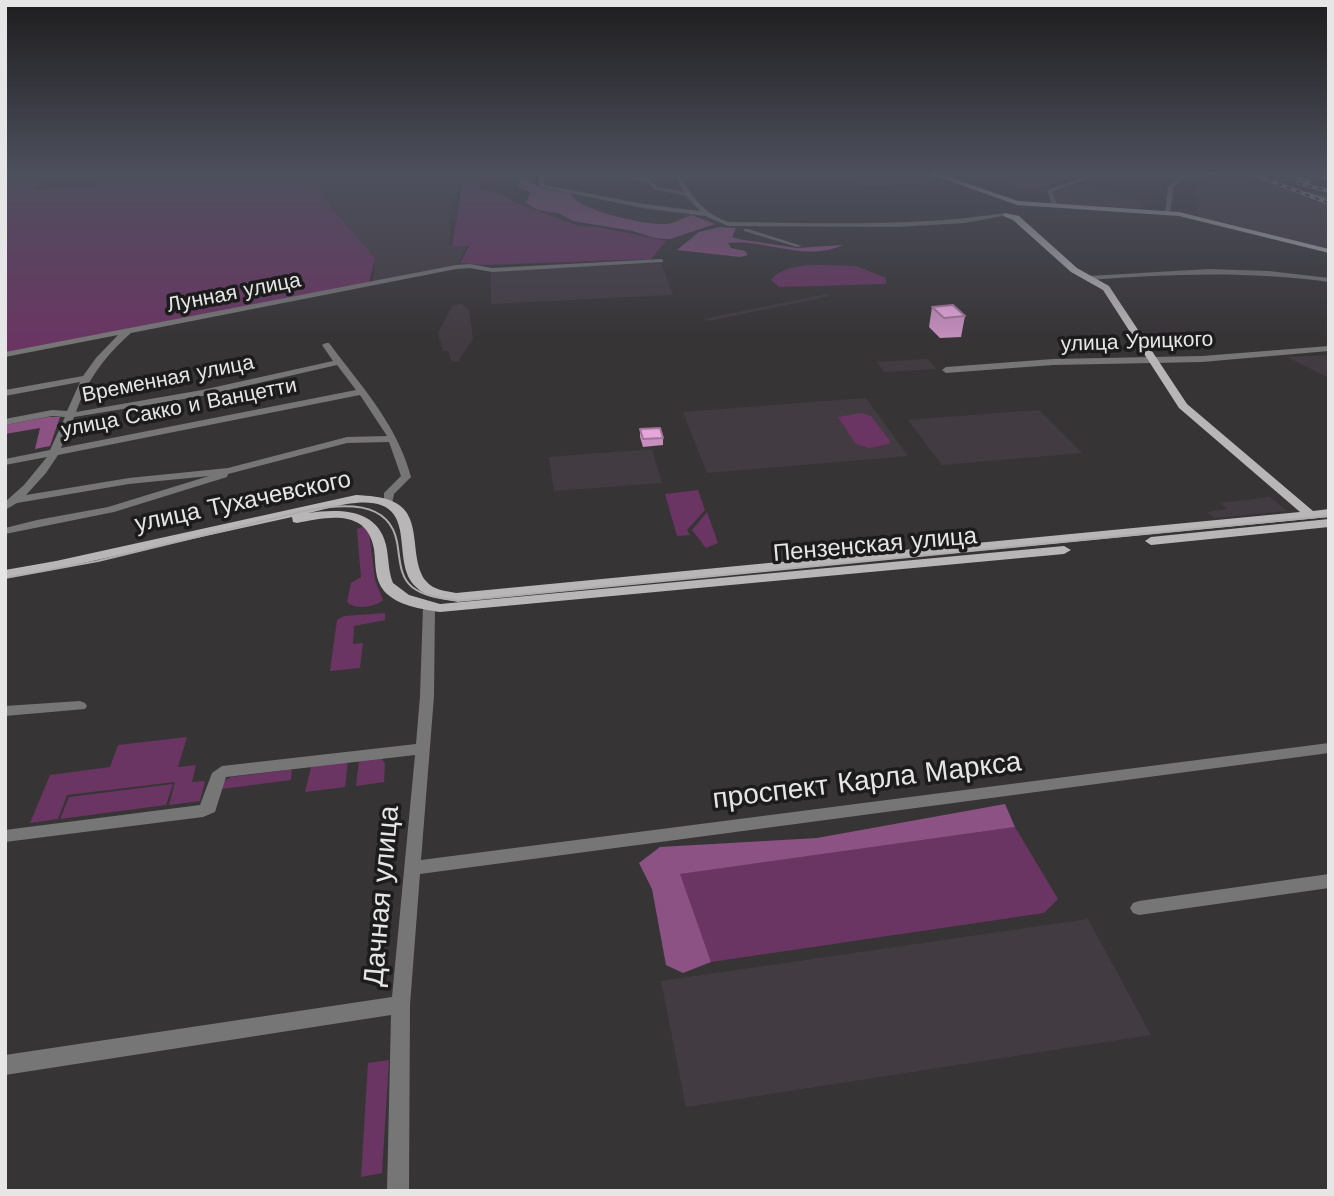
<!DOCTYPE html>
<meta charset="utf-8">
<style>
body{margin:0}
#map{position:relative;width:1334px;height:1196px;overflow:hidden;background:#373436;font-family:"Work Sans",sans-serif}
canvas{display:block}
.frame{position:absolute;inset:0;border:7px solid #e7e6e7;pointer-events:none}
</style>
<div id="map">
<canvas width="1334" height="1196"></canvas>
<div class="frame"></div>
</div>
<script>
const ctx = document.querySelector('canvas').getContext('2d');
ctx.lineJoin = 'round';
function paint(path, color) {
  ctx.fillStyle = color;
  ctx.fill(path, 'evenodd');
}
function strokePath(path, color, width, dash) {
  ctx.strokeStyle = color;
  ctx.lineWidth = width;
  ctx.lineCap = dash ? 'butt' : 'round';
  ctx.setLineDash(dash || []);
  ctx.stroke(path);
}
function write(font, color, halo, rows, align = 'center') {
  ctx.font = font + ' "Work Sans",sans-serif';
  ctx.lineWidth = 7;
  ctx.setLineDash([]);
  ctx.textBaseline = 'middle';
  ctx.strokeStyle = halo;
  ctx.fillStyle = color;
  for (const [text, x, y, turn = 0] of rows) {
    ctx.save();
    ctx.translate(x, y);
    ctx.rotate((+turn || 0) * Math.PI / 180);
    ctx.textAlign = isNaN(turn) ? turn : align;
    if (halo) ctx.strokeText(text, 0, 0);
    ctx.fillText(text, 0, 0);
    ctx.restore();
  }
}
paint(new Path2D(`
 M302,173H461L451,214L450,247L467,246L457,266L373,282L375,258Z
 M842,173H919L944,183L857,187Z
 M1217,173L1250,175L1329,199V250L1198,216L1195,190L1200,184Z
 M1080,183L1139,200L1142,208L1058,204L1051,192Z
 M661,263L673,295L491,304V271Z
 M827,294L831,296L708,321L704,319Z
 M462,304L469,310L473,339L458,361L452,362L448,351H443L438,333L453,305Z
 M1329,355V378L1287,357Z
 M928,359L936,369L884,372L877,362Z
 M866,398L908,456L707,473L683,412Z
 M1039,410L1082,453L942,465L908,420Z
 M652,449L662,483L554,491L549,457Z
 M1270,497L1287,511L1214,518L1207,512L1227,509L1221,503Z
 M1088,919L1151,1035L686,1107L661,981Z`), '#433b42');
paint(new Path2D(`
 M6,173H96L50,175L34,189L93,187L109,173H302L375,258L369,283L5,352Z
 M464,173H479L478,188L503,195L519,204L579,226L598,227L666,241L651,259L485,265L460,263L469,246L452,247Z
 M974,173H1093L1032,190Z
 M856,266L886,278V284L779,287L771,280C787,259 832,266 856,266Z
 M862,413L871,416L890,441L889,444L869,448L856,444L838,417Z
 M698,490L705,510L687,530L690,535L677,536L665,494Z
 M707,512L718,543L706,548L692,530Z
 M364,526L369,532L375,580L383,600C376,607 354,610 347,602L351,583L361,577L357,529Z
 M385,613V620L354,626L353,644L363,643L360,668L330,671L337,620L344,616Z
 M187,737L178,767L196,765L192,782L205,781L200,801L169,805L175,782L67,795L58,819L30,823L50,775L110,767L118,745Z
 M374,758L382,759L385,764L384,782L356,786L359,760Z
 M348,761L345,787L305,792L311,767Z
 M287,770H292L291,780L222,789L223,782L231,777Z
 M173,784L166,805L60,819L69,797Z
 M1015,827L1058,899L1044,913L711,962L679,874Z
 M389,1060L382,1173L361,1177L368,1063Z`), '#6a3563');
paint(new Path2D(`
 M534,173L530,182L545,189L570,193C577,211 646,225 665,224C673,224 683,218 691,215L715,224L670,239L655,238L633,231L573,221L558,213L538,210L526,203L531,192L518,188L522,174Z
 M720,227L736,228L732,237L738,239L797,248L843,245C804,263 763,238 728,243L731,248L745,251L748,255L740,257L677,250L699,232Z
 M48,417H60L50,446L35,449L40,428L5,434V425Z
 M1005,804L1015,827L680,874L711,962L683,973L666,965L652,889L639,863L660,847L817,838Z`), '#8c5284');
paint(new Path2D(`
 M537,173H543L545,185L643,204L700,211L686,196L654,189L647,182L594,173H610L649,179L658,187L684,192L673,173H679C691,196 704,214 729,222C821,223 913,227 1005,213L1008,215L965,223L897,227L728,226L705,216L643,208L540,187Z
 M1094,173H1103L1052,192L1058,206L1053,207L1047,190Z
 M1184,173H1190L1174,187L1170,212L1165,213L1168,186Z
 M1279,184L1329,198V202L1279,186Z
 M744,229H748L802,246L797,247L744,231Z
 M661,259L663,260V262L492,272L470,268L456,269L131,333C105,356 88,379 76,412L202,390L333,361L322,345L326,343H329C361,386 397,424 411,477L394,494L392,504H384V493L401,476L389,442L347,443L228,474L227,477L114,512L5,534V528L37,520L108,507L209,476L129,484L17,503L5,510V502L24,485L47,457L5,465V459L50,450L65,417L52,416L5,425V419L52,410L67,411L80,382L5,396V390L83,376L96,358L118,335L5,357V352L456,265L470,264L492,268ZM337,365L356,390L61,448L74,417L202,396ZM360,395L387,436L347,437L228,468L129,478L26,495L46,473L58,455Z
 M1209,269L1269,271L1329,278V282C1249,271 1169,274 1089,280L1085,278L1089,276Z
 M1329,346V351L1202,362L1053,365L946,373L942,370L946,367L1053,359L1202,356Z
 M429,602L435,606L434,696L421,860L1329,743V753L420,874L410,1005L409,1191H387L391,1015L5,1075V1055L392,997L415,755L226,777L215,812L203,817L5,842V830L200,805L212,773L222,766L416,744L420,696L423,606Z
 M80,701L85,703L87,706L85,709L5,716V706Z
 M1329,874V888L1139,915L1133,913L1130,908L1133,903L1139,901Z`), '#777677');
paint(new Path2D(`
 M927,173H937L1018,201L1179,212L1329,249V253L1179,216L1017,205Z
 M1005,213L1019,216L1077,268L1109,286L1187,404L1313,511L1329,509V517L456,601C442,599 427,598 416,587C388,562 423,497 356,503C340,504 324,510 308,513C339,509 377,508 386,545C389,558 388,571 393,583L409,595L440,604L1064,546L1071,550L1064,554L440,612C421,609 398,606 384,591C374,579 376,564 374,549C367,508 327,517 297,523L293,522L292,517L56,569L5,578V570L56,561L356,495C369,496 382,496 394,502C424,516 408,559 426,581C433,590 446,591 456,593L1300,512L1179,408L1103,290L1071,272L1013,220L1003,216Z
 M1329,519V527L1151,545L1145,541L1151,537Z`), '#b9b6b8');
strokePath(new Path2D(`
 M5,578L98,561L308,510C341,504 389,499 397,542C400,558 399,576 412,587C425,597 442,598 458,601L1329,516`), '#aeacad', 2);
const rail = new Path2D(`
 M1249,173L1329,203
 M1283,173L1309,182
 M1307,173L1329,179
 M1298,183L1329,191`);
strokePath(rail, '#aeacad', 3.5);
strokePath(rail, '#1d1c1d', 2, [5]);
paint(new Path2D(`
 M932,307L965,316L961,337L940,338L929,327Z
 M640,429L663,438V445L643,447L640,437Z`), '#c68fbd');
const building = new Path2D(`
 M953,305L965,316L944,318L932,307Z
 M660,428L663,438L643,439L640,429Z`);
paint(building, '#e6a6dc');
strokePath(building, '#a1749a', 2);
const sky = ctx.createLinearGradient(0, 0, 0, 341);
sky.addColorStop(0, '#1e1d1e');
sky.addColorStop(0.51, '#4d505d');
sky.addColorStop(1, '#4d505d00');
ctx.fillStyle = sky;
ctx.fillRect(0, 0, 1334, 341);
write('21px', '#e7e6e7', '#1d1c1d', [
 ["Лунная улица",234,293,-11],
 ["улица Урицкого",1137,342,-2],
 ["Временная улица",168,379,-11],
 ["улица Сакко и Ванцетти",179,408,-11]
]);
write('24px', '#e7e6e7', '#1d1c1d', [
 ["улица Тухачевского",243,502,-12],
 ["Пензенская улица",875,545,-5]
]);
write('28px', '#e7e6e7', '#1d1c1d', [
 ["проспект Карла Маркса",867,781,-7],
 ["Дачная улица",382,896,-85]
]);
</script>
